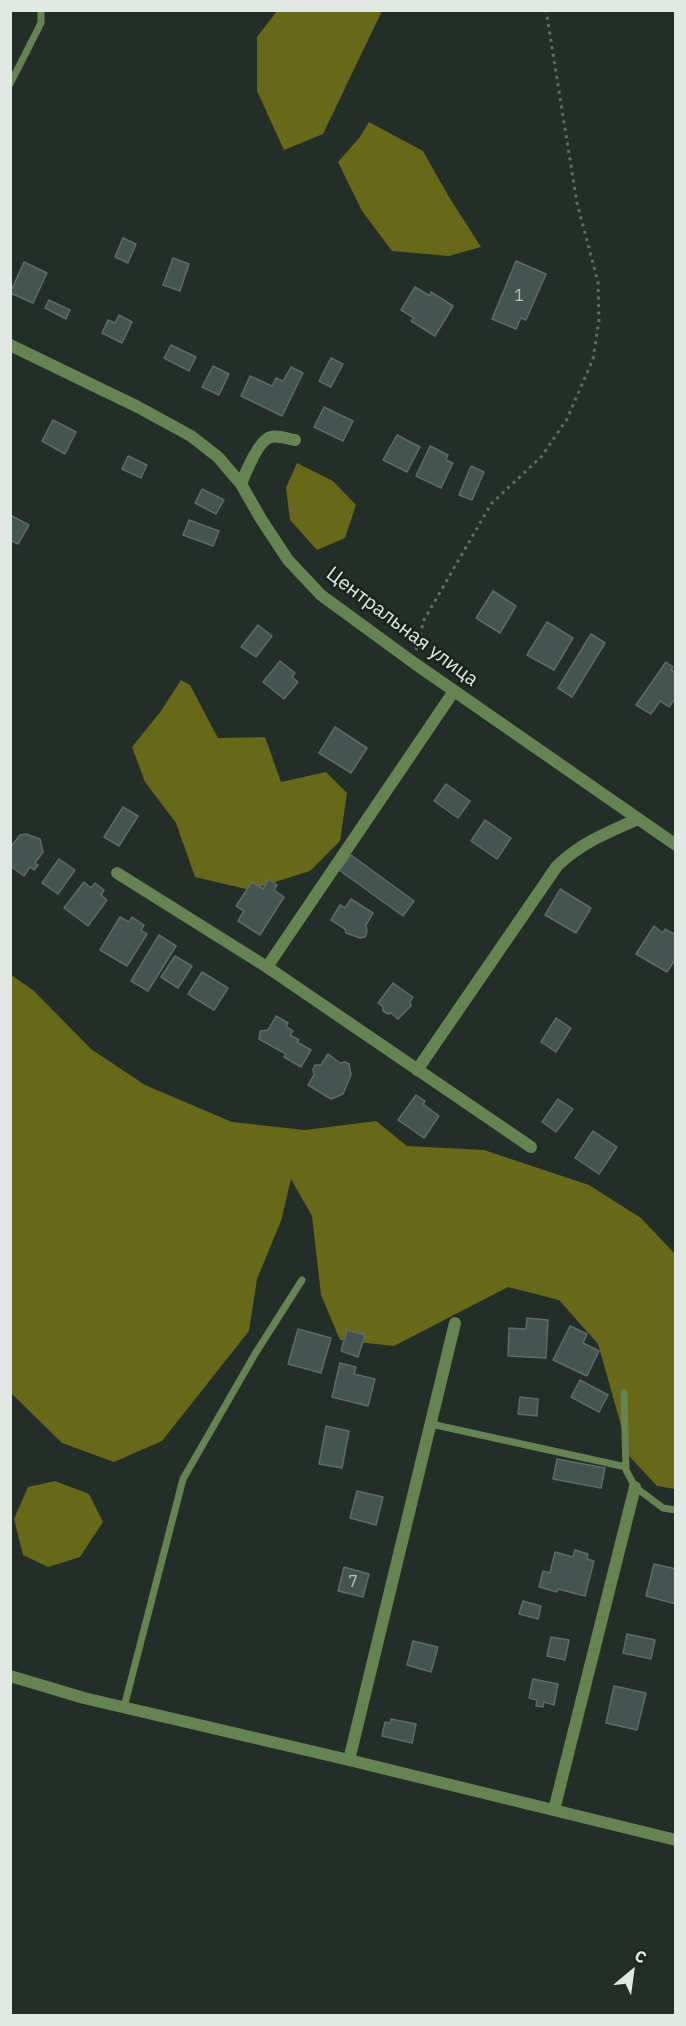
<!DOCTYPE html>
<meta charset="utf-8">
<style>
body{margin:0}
#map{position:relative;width:686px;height:2026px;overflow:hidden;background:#222e27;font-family:"IBM Plex Sans",sans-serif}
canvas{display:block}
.frame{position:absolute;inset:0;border:12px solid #e2e9e4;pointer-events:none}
.north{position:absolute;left:602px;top:1942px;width:60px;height:60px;-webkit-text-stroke:4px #19241d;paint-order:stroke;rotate:29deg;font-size:16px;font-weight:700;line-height:24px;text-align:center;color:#e2e9e4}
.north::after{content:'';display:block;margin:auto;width:21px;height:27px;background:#e2e9e4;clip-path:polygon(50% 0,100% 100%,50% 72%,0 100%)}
</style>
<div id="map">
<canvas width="686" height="2026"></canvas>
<div class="frame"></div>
<div class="north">С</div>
</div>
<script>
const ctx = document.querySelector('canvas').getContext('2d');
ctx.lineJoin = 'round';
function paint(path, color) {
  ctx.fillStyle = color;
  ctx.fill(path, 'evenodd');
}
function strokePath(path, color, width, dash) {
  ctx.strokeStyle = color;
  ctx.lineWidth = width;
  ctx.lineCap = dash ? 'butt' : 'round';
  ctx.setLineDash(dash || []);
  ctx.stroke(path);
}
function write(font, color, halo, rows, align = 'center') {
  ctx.font = font + ' "IBM Plex Sans",sans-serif';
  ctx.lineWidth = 5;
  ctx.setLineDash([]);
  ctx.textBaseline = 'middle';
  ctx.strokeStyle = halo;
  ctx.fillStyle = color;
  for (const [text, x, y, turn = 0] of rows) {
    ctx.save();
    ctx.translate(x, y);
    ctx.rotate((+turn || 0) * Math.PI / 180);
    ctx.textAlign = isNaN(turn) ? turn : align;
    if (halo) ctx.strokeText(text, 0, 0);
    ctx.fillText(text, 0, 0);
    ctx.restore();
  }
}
paint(new Path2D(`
 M277,11H382L323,134L284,150L257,91V37Z
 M369,122L423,151L449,197L481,247L449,256L392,251L362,211L338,162L360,137Z
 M297,463L333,481L356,505L345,538L317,550L290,520L286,488Z
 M181,680L190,685L218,738L265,737L281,782L326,772L347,793L340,841L310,871L250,890L195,877L176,823L145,782L132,747L161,711Z
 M10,974L34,991L91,1049L145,1085L232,1122L305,1130L376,1121L407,1146L484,1150L589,1185L641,1218L675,1254V1489L657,1486L630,1457L598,1344L559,1300L508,1287L394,1346L340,1340L321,1295L312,1216L291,1179L281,1221L257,1279L249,1331L162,1441L114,1462L62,1443L11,1393Z
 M55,1481L89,1494L103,1522L80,1557L48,1567L23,1555L14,1519L28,1487Z`), '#686819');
const building = new Path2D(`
 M123,238L136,244L128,263L115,257Z
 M173,258L189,264L180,291L163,285Z
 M516,261L546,274L526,320L521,318L516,329L492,319Z
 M24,262L47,273L33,303L10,293Z
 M415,287L430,296L431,292L453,306L435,336L411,321L414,318L401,310Z
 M49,300L70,310L66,319L45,308Z
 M119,315L132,322L122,343L102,333L108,320L115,323Z
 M171,345L196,357L189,371L164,358Z
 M331,358L343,364L331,387L319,381Z
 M213,366L229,374L219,395L202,387Z
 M291,367L303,373L282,416L241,396L250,376L272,386L276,378L283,381Z
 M324,407L353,421L343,441L314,427Z
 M53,420L76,432L65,454L42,441Z
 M397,435L420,447L407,472L383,460Z
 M430,446L448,455L446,460L453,463L441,488L416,476Z
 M128,456L147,465L141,478L122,469Z
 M471,466L484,472L472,500L459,495Z
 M202,489L224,500L216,514L195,503Z
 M10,515L29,525L18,544L10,540Z
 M189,520L219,531L213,546L183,535Z
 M493,591L516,606L500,633L476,618Z
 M547,622L573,638L554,670L527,655Z
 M258,625L272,636L256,657L241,647Z
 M591,634L605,643L572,697L558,688Z
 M280,661L295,673L292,677L298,682L284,699L263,682Z
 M666,662L673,667L671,670L676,673V697L669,707L660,701L651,714L636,705Z
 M335,727L367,748L351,773L319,753Z
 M446,784L470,801L458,818L434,801Z
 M123,807L138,816L119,846L104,837Z
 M485,820L511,838L497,859L471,841Z
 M26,834L40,839L43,852L35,863L38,865L34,870L30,867L24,876L10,866V848L20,835Z
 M351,855L414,901L403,916L339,870Z
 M59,859L75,870L58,894L42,883Z
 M269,879L277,885L274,890L284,897L260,935L238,921L244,911L236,906L252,882L263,889Z
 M84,882L91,888L95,883L104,890L101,895L107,900L88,926L64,908Z
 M560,889L591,908L576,933L545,915Z
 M351,899L373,913L366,925L367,932L365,937L360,938L346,933L345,929L331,920L340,905L345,908Z
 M120,917L129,922L132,917L144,925L141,930L147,934L127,966L100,950Z
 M654,926L663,933L665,929L676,935V958L667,972L636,954Z
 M159,935L176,946L148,991L131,981Z
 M175,956L192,966L178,988L161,977Z
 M202,972L228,988L214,1010L188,994Z
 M393,983L413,997L410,1001L411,1006L398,1019L391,1013L388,1014L383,1011V1007L378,1003Z
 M276,1016L288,1023L286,1026L293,1031L290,1035L299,1040L297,1042L311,1050L301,1067L284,1057L286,1054L259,1039L260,1031L268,1030Z
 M556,1018L571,1028L556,1052L541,1042Z
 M328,1054L340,1063L345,1062L349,1064L351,1075L343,1094L331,1099L308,1085L314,1075L313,1069L315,1065H321Z
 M416,1095L425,1101L423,1104L439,1116L424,1138L398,1120Z
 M558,1099L573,1109L556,1132L542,1122Z
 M593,1131L617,1147L599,1174L575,1158Z
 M527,1318L548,1320L546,1358L508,1356L509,1328L526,1329Z
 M570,1326L587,1334L583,1343L599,1351L587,1376L553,1360Z
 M298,1329L331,1338L321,1373L288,1364Z
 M347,1330L365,1335L358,1357L341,1351Z
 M340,1363L356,1367L354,1374L375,1379L368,1406L332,1397Z
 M580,1380L608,1395L599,1412L571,1397Z
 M520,1397L538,1399L537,1416L518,1414Z
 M326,1426L349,1431L342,1468L319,1464Z
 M557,1459L605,1468L601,1488L553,1479Z
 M357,1491L383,1497L376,1525L350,1518Z
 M575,1550L588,1554L587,1559L594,1561L585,1596L558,1589L557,1592L539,1587L543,1571L550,1573L555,1552L573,1557Z
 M654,1564L676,1569V1604L646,1596Z
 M344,1567L369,1574L363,1597L338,1591Z
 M523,1601L541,1606L538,1619L519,1614Z
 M627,1634L655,1640L651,1659L623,1653Z
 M551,1637L569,1640L565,1660L547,1656Z
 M413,1641L438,1647L431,1672L407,1665Z
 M533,1679L558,1684L554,1705L544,1702L543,1707L536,1706L537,1700L529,1698Z
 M614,1686L646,1693L637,1730L606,1723Z
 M391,1719L416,1724L412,1743L382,1736L385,1722L390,1723Z`);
paint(building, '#445451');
strokePath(building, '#5c6c69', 1.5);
strokePath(new Path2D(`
 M416,650L424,620L491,504L542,456L567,419L593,359L599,320L598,282L577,203L546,10`), '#626d66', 3, [3, 4.5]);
strokePath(new Path2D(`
 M10,84L41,23V10
 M624,1393L626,1470L635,1487L663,1508L676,1510
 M431,1424L626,1467
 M124,1707L183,1479L255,1354L302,1280`), '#658451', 7);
strokePath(new Path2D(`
 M10,345L138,407L191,436L218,457L241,484L261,519L288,560L321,595L414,663L676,845
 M241,484C245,474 259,439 271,437C278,435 288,439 295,440
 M117,873L267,967L531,1147
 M267,967L454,691
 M417,1070L557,866C581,843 608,832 638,819
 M10,1676L84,1698L349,1760L676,1840
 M349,1760L455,1323
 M554,1810L635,1487`), '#658451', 12);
write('16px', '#bac4bf', null, [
 ["1",519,296],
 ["7",353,1582]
]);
write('20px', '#e2e9e4', '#19241d', [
 ["Центральная улица",402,627,37]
]);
</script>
